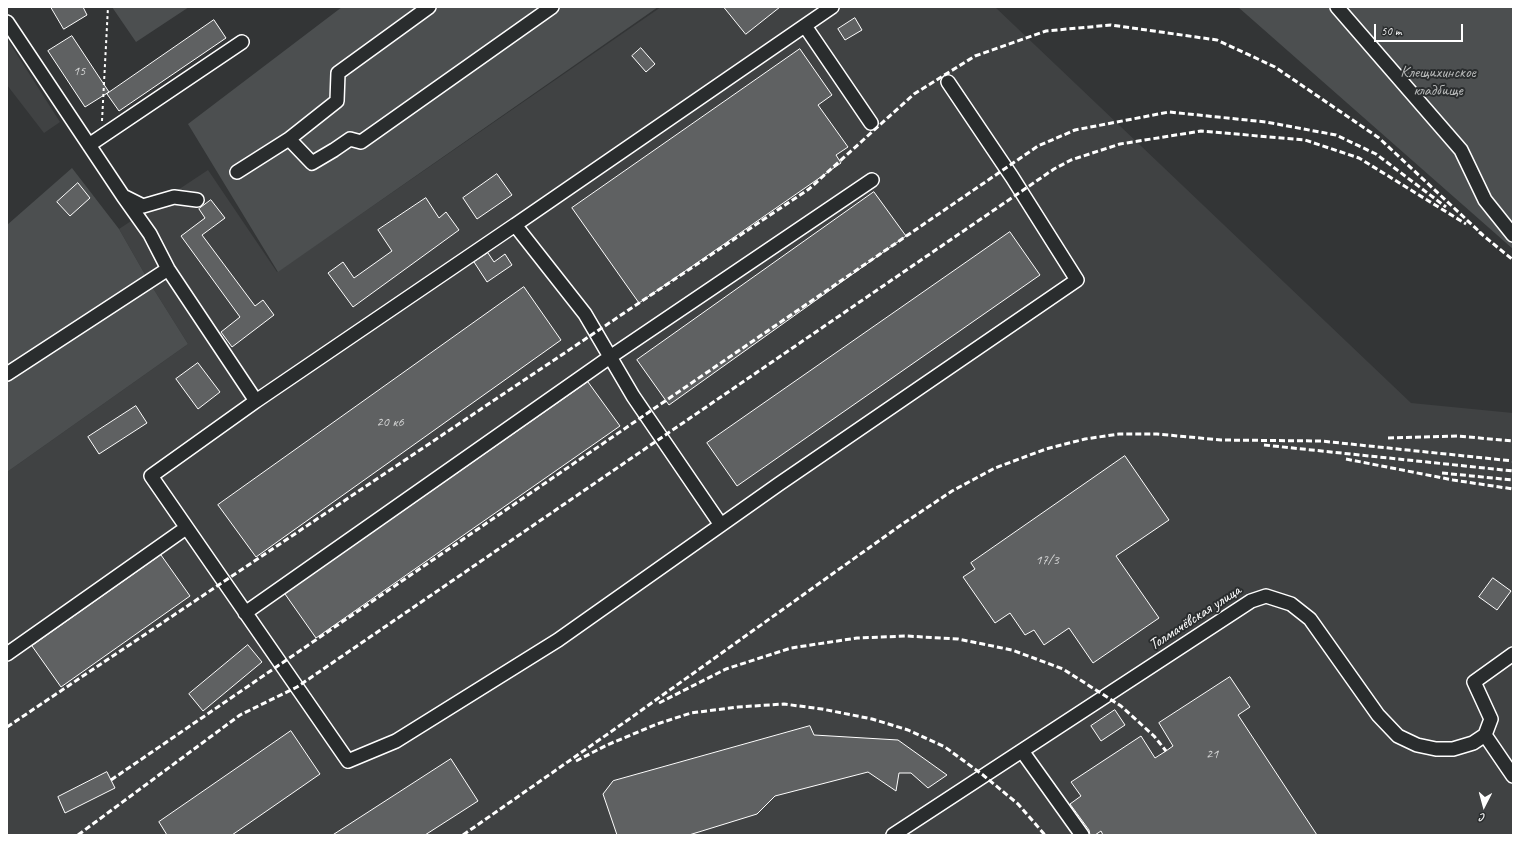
<!DOCTYPE html>
<meta charset="utf-8">
<style>
body{margin:0}
#map{position:relative;width:1520px;height:842px;overflow:hidden;background:#333536;font-family:Caveat,sans-serif}
canvas{display:block}
.frame{position:absolute;inset:0;border:8px solid #fff;pointer-events:none}
.north{position:absolute;left:1464px;top:786px;width:40px;height:40px;-webkit-text-stroke:3px #2a2d2e;paint-order:stroke;rotate:186deg;font-size:11px;font-weight:700;line-height:16px;text-align:center;color:#fff}
.north::after{content:'';display:block;margin:auto;width:14px;height:18px;background:#fff;clip-path:polygon(50% 0,100% 100%,50% 72%,0 100%)}
.scale{position:absolute;left:1374px;top:24px;width:89px;height:18px;box-sizing:border-box;border:2px solid #fff;border-top:0;padding-left:5px;font-size:12px;line-height:14px;white-space:nowrap;color:#fff;-webkit-text-stroke:3px #2a2d2e;paint-order:stroke}
</style>
<div id="map">
<canvas width="1520" height="842"></canvas>
<div class="frame"></div>
<div class="north">С</div>
<div class="scale">50 m</div>
</div>
<script>
const ctx = document.querySelector('canvas').getContext('2d');
ctx.lineJoin = 'round';
function paint(path, color) {
  ctx.fillStyle = color;
  ctx.fill(path, 'evenodd');
}
function strokePath(path, color, width, dash) {
  ctx.strokeStyle = color;
  ctx.lineWidth = width;
  ctx.lineCap = dash ? 'butt' : 'round';
  ctx.setLineDash(dash || []);
  ctx.stroke(path);
}
function write(font, color, halo, rows, align = 'center') {
  ctx.font = font + ' Caveat,sans-serif';
  ctx.lineWidth = 4;
  ctx.setLineDash([]);
  ctx.textBaseline = 'middle';
  ctx.strokeStyle = halo;
  ctx.fillStyle = color;
  for (const [text, x, y, turn = 0] of rows) {
    ctx.save();
    ctx.translate(x, y);
    ctx.rotate((+turn || 0) * Math.PI / 180);
    ctx.textAlign = isNaN(turn) ? turn : align;
    if (halo) ctx.strokeText(text, 0, 0);
    ctx.fillText(text, 0, 0);
    ctx.restore();
  }
}
paint(new Path2D(`
 M661,7H995L1411,403L1513,413V835H7V472L188,344L151,285L119,229L208,170L277,272Z
 M7,39L60,122L44,133L7,85Z`), '#404243');
paint(new Path2D(`
 M112,7H189L136,42Z
 M342,7H658L278,272L188,124Z
 M1238,7H1513V249Z
 M72,168L119,229L151,285L188,344L7,472V225Z`), '#4c4f50');
const building = new Path2D(`
 M51,7H83L87,15L64,29Z
 M724,7H780L746,34Z
 M855,18L862,30L845,40L838,29Z
 M214,20L226,38L119,111L107,94Z
 M72,36L109,92L85,107L48,51Z
 M641,48L655,64L646,72L632,56Z
 M800,49L832,95L818,105L848,147L836,155L841,163L639,303L572,208Z
 M497,174L512,195L477,219L463,198Z
 M78,183L90,198L70,216L57,202Z
 M874,192L906,236L669,405L637,360Z
 M426,198L439,218L446,212L459,230L353,307L328,273L343,262L354,278L392,251L378,230Z
 M211,200L225,218L202,235L255,306L263,300L274,315L232,347L221,332L240,317L181,236L205,218L199,209Z
 M1010,232L1040,275L737,486L707,443Z
 M488,253L494,262L505,254L512,265L487,282L474,262Z
 M524,287L561,340L256,557L218,505Z
 M198,363L220,392L198,409L176,379Z
 M588,382L620,426L316,638L285,594Z
 M136,406L147,423L99,454L88,437Z
 M1125,456L1169,520L1116,556L1159,618L1093,663L1069,628L1044,645L1034,630L1025,635L1010,613L995,623L963,577L975,569L971,563Z
 M161,555L190,596L61,687L32,646Z
 M1493,578L1511,591L1497,610L1479,597Z
 M248,645L262,662L203,711L189,694Z
 M1230,677L1250,707L1238,715L1317,835H1103L1101,831L1095,835H1090L1089,830L1070,804L1081,796L1071,782L1141,736L1155,758L1166,751L1173,746L1159,723Z
 M1115,710L1125,725L1101,741L1091,726Z
 M810,726L814,735L898,740L947,775L928,788L911,773H899L896,791L868,772L775,796L757,814L689,835H617L603,794L613,781Z
 M291,731L320,774L232,835H167L159,822Z
 M451,759L478,801L425,835H333Z
 M107,772L115,788L65,813L58,797Z`);
paint(building, '#5f6162');
strokePath(building, '#fff', 1);
const minor = new Path2D(`
 M1337,7L1461,150L1485,200L1513,235
 M7,22L123,196L143,206L174,197L197,200
 M805,26L871,123
 M289,139L312,163L334,150L350,139L361,142L552,7
 M89,145L242,42
 M237,172L289,139L337,101L338,73L429,7
 M123,196L150,234L168,269L256,401L151,476L348,761L396,741L558,640L779,484L1077,280L1012,177L948,82
 M515,225L832,7
 M7,374L168,269
 M256,401L515,225L585,314L633,396L721,525
 M245,613L610,357L872,180
 M7,654L186,528
 M1485,735L1513,776
 M1022,751L1082,835
 M893,835C1012,756 1132,679 1251,601L1266,596L1291,604L1310,619L1378,715L1398,736L1417,745L1436,749H1453L1473,743L1485,735L1491,719L1474,682L1513,654`);
strokePath(minor, '#fff', 16);
strokePath(new Path2D(`
 M102,121L108,7`), '#fff', 2, [3, 3]);
strokePath(minor, '#2a2d2e', 13);
strokePath(new Path2D(`
 M1479,232L1513,260
 M1388,438L1457,436L1513,441
 M1264,445L1513,471
 M1346,459L1453,480L1513,489
 M1442,473L1513,480
 M659,703L726,669L791,648L857,638L906,636L958,639L1012,650L1063,669L1121,706L1154,736L1166,751
 M7,727L809,189L914,94L975,56L1046,31L1111,25L1217,40L1275,67L1379,138L1483,235
 M576,761L607,745L657,724L691,713L738,707L784,704L822,709L872,719L908,730L945,747L983,775L1018,804L1045,835
 M111,780L1038,146L1075,130L1169,112L1266,122L1336,135L1376,154L1446,207
 M78,835L240,715L297,687L1054,169L1071,160L1120,144L1201,131L1305,140L1359,158L1466,224
 M463,835L632,717L901,525L952,491L995,468L1046,449L1085,439L1119,434H1157L1221,440L1321,441L1513,461`), '#fff', 3, [6, 3]);
write('14px', '#d7d8d8', null, [
 ["15",79,71],
 ["20 к6",390,422],
 ["17/3",1047,560],
 ["21",1212,754]
]);
write('16px', '#b7b9b9', '#2a2d2e', [
 ["Клещихинское",1438,73],
 ["кладбище",1438,91]
]);
write('16px', '#fff', '#2a2d2e', [
 ["Толмачёвская улица",1195,618,-33]
]);
</script>
